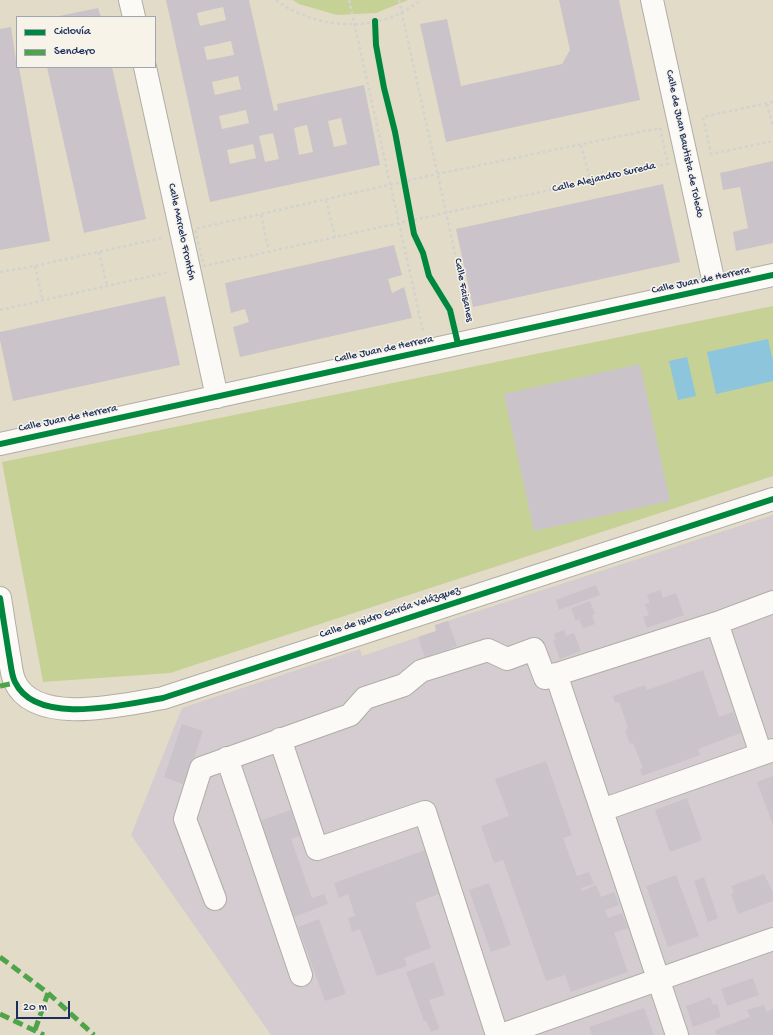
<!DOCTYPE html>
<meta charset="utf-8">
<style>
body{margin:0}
#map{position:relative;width:773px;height:1035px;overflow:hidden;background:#e2dbc8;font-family:"Gochi Hand",sans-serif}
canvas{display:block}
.legend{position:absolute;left:16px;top:16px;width:140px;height:52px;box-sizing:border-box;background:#f7f3e8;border:1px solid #9fa5b1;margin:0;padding:5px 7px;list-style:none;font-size:12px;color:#1b2f5e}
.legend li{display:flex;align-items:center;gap:8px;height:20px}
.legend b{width:20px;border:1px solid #9fa5b1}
.scale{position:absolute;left:16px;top:1001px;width:54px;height:18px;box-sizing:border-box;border:2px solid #1b2f5e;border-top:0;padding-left:5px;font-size:12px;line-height:14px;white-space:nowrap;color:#1b2f5e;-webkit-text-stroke:3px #f7f3e8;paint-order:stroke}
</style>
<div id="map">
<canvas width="773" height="1035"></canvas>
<ul class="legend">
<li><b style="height:5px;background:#00873e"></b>Ciclovía</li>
<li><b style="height:5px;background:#4fa44a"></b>Sendero</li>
</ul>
<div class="scale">20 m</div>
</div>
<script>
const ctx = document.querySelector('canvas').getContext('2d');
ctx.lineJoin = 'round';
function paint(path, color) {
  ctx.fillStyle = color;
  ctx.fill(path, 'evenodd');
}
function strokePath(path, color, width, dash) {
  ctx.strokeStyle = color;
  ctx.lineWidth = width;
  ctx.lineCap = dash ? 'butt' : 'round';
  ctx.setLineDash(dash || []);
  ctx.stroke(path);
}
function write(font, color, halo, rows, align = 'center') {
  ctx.font = font + ' "Gochi Hand",sans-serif';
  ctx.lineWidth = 3;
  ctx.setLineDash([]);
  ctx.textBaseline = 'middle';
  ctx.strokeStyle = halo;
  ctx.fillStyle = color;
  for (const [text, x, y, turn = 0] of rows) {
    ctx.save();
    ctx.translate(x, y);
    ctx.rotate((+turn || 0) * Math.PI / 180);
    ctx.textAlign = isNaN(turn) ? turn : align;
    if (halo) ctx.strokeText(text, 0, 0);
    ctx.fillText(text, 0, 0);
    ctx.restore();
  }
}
paint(new Path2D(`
 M773,515V1035H271L131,835L182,708L360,649L362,656L436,631L435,625Z`), '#d4ccd0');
paint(new Path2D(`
 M293,0H408L376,13L337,15L299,4Z
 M773,306V476L170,673L43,682L2,462Z`), '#c6d196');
paint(new Path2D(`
 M768,339L773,361V381L716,394L707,352Z
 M687,357L696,396L678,400L669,361Z`), '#8dc5dc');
paint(new Path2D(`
 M166,0H249L274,111L278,110L277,104L364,85L380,165L210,202ZM223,7L226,20L200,26L197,13ZM231,41L234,55L207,60L204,47ZM238,76L241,89L215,95L212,82ZM246,110L249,123L222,129L219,116ZM341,118L347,144L334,147L328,121ZM307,125L313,152L299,155L294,128ZM273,133L279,159L265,162L259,136ZM253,144L256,158L230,164L227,150Z
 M559,0H619L640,100L446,142L420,24L447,19L461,86L562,64L570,50Z
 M98,8L101,17H59V16Z
 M11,27L17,67H19L50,241L0,250V29Z
 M47,67H112L146,219L84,233Z
 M773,161V243L736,251L733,232L748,228L740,187L723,190L720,173Z
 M663,184L680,262L473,307L456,229Z
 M394,245L402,275L388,279L392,293L404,287L412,318L240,357L233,327L249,322L245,309L231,313L225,283Z
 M165,296L180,365L13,401L0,340V332Z
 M640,364L670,501L534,531L504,394Z
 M596,585L600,595L559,610L556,600Z
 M660,590L663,598L676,593L684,615L647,628L643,617L649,615L645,604L650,603L647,595Z
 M590,601L595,614L592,615L595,624L583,629L579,619L576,621L571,608Z
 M448,621L457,646L425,657L418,637L436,631L435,625Z
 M564,630L566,636L574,633L581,651L560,659L553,641L556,640L554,634Z
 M703,670L719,717L733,712L741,733L698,749L700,755L642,776L640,769L643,768L633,743L630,744L625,730L628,728L619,702L615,703L613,696L645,685L647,690Z
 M182,724L203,731L185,785L164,777Z
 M546,761L572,835L563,838L577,876L589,872L594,884L581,888L582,891L596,885L601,897L614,892L619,905L605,910L608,918L622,913L628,928L614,933L628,972L571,992L565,975L546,981L503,860L494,863L481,826L509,816L495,779Z
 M773,776V825L757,782Z
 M687,798L702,840L670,852L655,810Z
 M291,810L300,836L291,839L312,898L324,894L328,904L294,917L287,898L277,901L273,889L283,886L259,821Z
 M425,850L441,893L415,903L431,948L404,958L407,966L377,976L360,929L352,932L348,918L355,916L348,894L339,898L334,883Z
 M764,874L773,892V901L738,914L731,894L734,893L731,886Z
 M676,875L699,936L668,947L646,886Z
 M704,877L718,918L708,922L694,881Z
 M489,883L511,945L491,952L469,890Z
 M319,919L346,994L325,1001L298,927Z
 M434,962L445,995L429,1000L439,1027V1029L431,1032L426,1020L424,1021L406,972Z
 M753,978L759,995L727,1006L721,989Z
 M710,997L713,1005L717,1004L721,1017L693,1027L686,1006Z
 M764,1005L766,1012L773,1009V1035H717L715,1030L750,1017L747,1010Z
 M644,1008L654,1035H592L589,1027Z`), '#cac4ca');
const minor = new Path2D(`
 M130,0L134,17
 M652,0L715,288
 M145,67L217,397
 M0,444L773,275
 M0,598C3,617 6,636 9,655C11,664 11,674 15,682C36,727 126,704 163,698L773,499
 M717,623L761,754
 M556,674L677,1035
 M280,739L317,849L425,812L497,1035
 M227,758L301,975
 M602,810L773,750
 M215,899L185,819L201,768L350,715L365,698L404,685L421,671L488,650L507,659L534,649L545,678L717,623L773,602
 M501,1035L773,939`);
strokePath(minor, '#b0ada6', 24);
strokePath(new Path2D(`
 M276,0C310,26 362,32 401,13C408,9 415,4 422,0
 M349,0L423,331
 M399,0L470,321
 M773,102L703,117L711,154L773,141
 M767,104L773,128
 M660,128L668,164L204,266L195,229L437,174Z
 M581,145L591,182
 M326,200L335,237
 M261,215L269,251
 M99,252L107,286
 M35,266L43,301
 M0,272L35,266L162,238
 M0,310L169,272`), '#d2d2d0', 2.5, [3, 3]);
strokePath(minor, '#fbfaf7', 22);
strokePath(new Path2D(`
 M0,686L15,683
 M0,957L48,993L94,1035
 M0,1014L44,1035
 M35,1030L48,993`), '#4fa44a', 5, [10, 5]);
strokePath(new Path2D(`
 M375,21L376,45L384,88L395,132L414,234L423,253L429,276L450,310L458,344
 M0,444L773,275
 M0,598C3,617 6,636 9,655C11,664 11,674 15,682C36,727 126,704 163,698L773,499`), '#00873e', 6);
write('11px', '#1b2f5e', '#f7f3e8', [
 ["Calle de Juan Bautista de Toledo",684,144,78],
 ["Calle Alejandro Sureda",604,178,-13],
 ["Calle Marcelo Frontón",181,232,78],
 ["Calle Juan de Herrera",701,281,-12],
 ["Calle Faisanes",463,290,79],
 ["Calle Juan de Herrera",384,350,-12],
 ["Calle Juan de Herrera",68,419,-12],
 ["Calle de Isidro García Velázquez",390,613,-18]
]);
</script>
